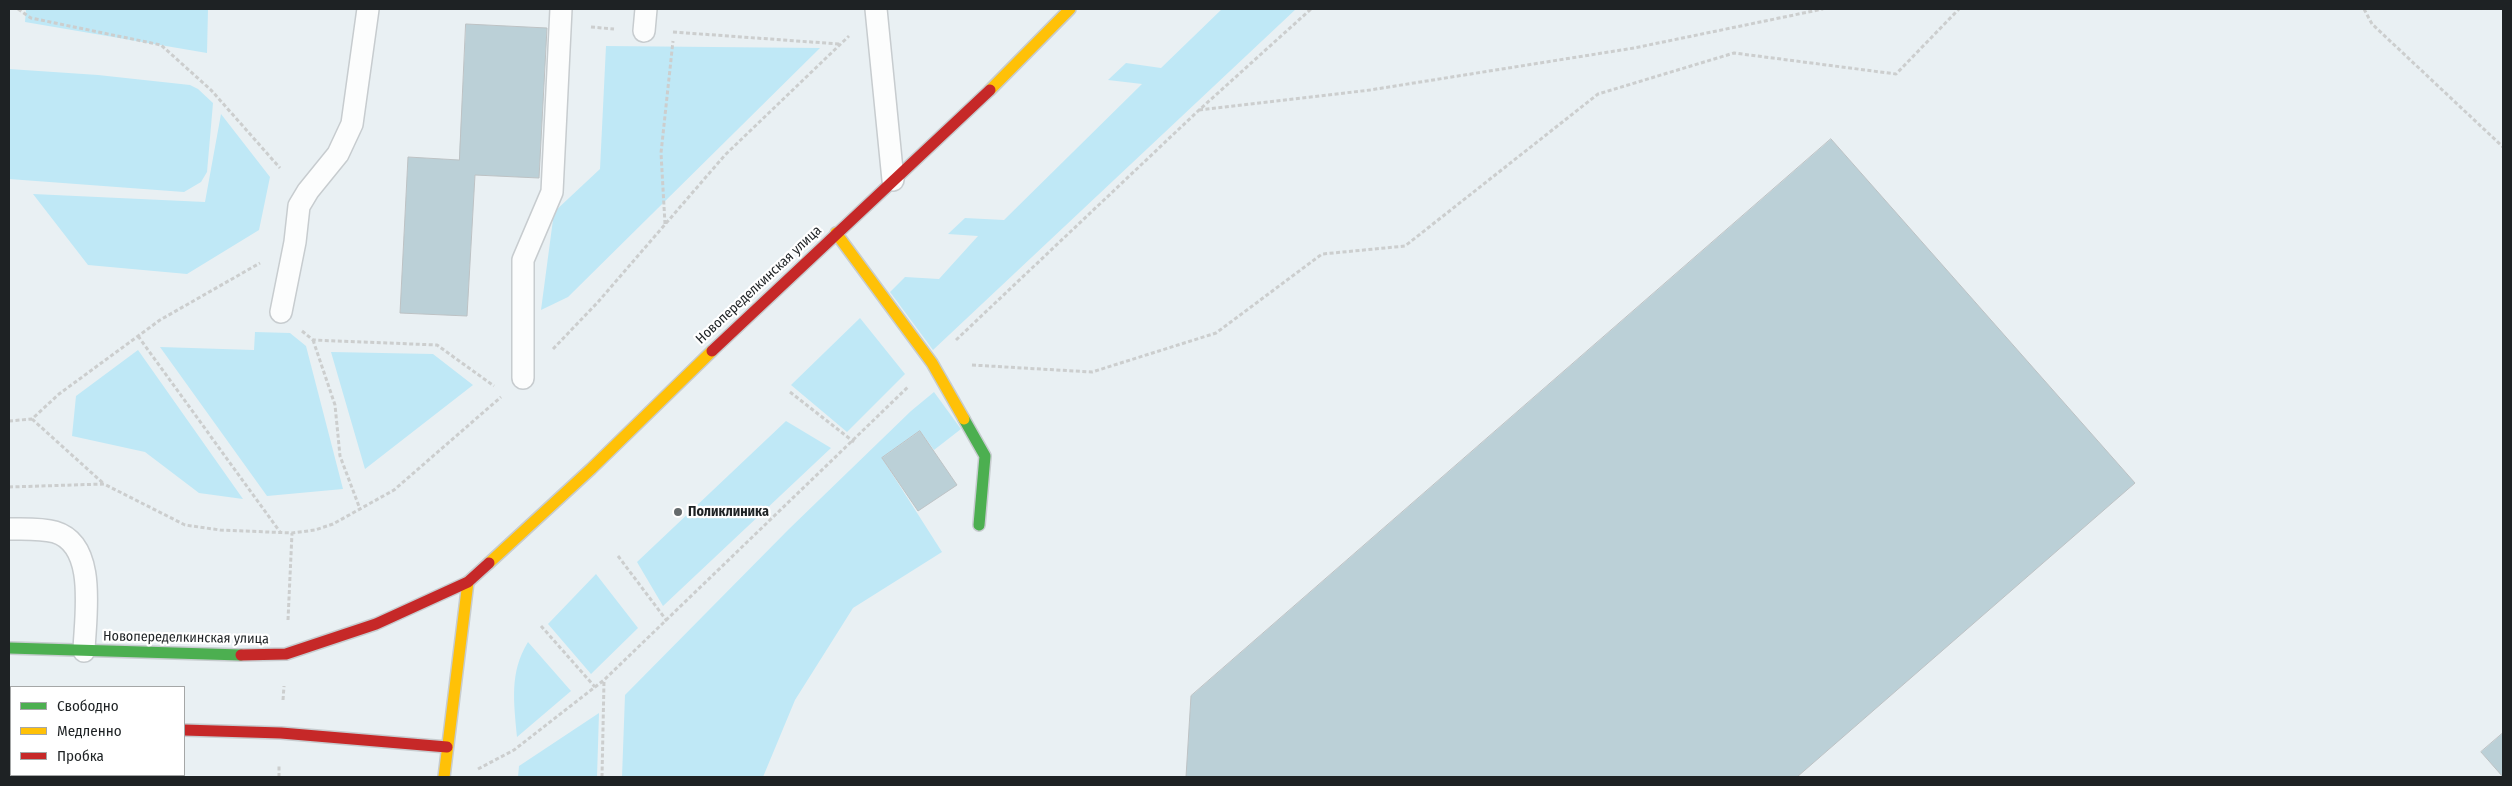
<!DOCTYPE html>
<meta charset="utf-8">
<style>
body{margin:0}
#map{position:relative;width:2512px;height:786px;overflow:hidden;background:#e9f0f3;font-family:"Fira Sans Condensed",sans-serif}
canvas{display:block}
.frame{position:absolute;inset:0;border:10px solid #1e2224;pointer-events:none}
.legend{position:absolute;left:10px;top:686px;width:175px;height:90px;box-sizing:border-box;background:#fff;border:1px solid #a5a7a7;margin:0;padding:6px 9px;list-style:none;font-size:15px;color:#1e2224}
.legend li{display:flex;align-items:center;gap:10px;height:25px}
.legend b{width:25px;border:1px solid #a5a7a7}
</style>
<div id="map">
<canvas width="2512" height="786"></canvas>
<div class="frame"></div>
<ul class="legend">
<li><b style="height:6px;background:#4caf50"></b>Свободно</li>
<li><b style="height:6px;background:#ffc107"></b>Медленно</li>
<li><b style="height:6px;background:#c62828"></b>Пробка</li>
</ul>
</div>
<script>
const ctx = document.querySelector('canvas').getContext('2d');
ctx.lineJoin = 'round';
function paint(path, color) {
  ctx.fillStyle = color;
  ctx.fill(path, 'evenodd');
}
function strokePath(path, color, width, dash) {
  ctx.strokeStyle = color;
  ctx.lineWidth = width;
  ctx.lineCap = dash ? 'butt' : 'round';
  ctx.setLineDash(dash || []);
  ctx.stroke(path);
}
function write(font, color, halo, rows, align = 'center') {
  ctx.font = font + ' "Fira Sans Condensed",sans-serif';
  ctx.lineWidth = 4.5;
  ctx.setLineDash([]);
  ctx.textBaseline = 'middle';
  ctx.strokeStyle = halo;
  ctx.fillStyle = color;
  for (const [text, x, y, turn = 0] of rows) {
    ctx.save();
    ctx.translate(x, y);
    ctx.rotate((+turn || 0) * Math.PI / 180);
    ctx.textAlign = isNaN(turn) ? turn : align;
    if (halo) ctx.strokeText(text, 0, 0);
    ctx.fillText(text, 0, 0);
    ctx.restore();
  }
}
paint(new Path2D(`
 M26,9H208L207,53L25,22Z
 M1222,9H1296L933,350L890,292L905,277L939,279L978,236L948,234L965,218L1004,220L1142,84L1108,80L1126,63L1161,68Z
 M606,46L820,48L568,297L541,310L554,212L600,169Z
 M9,69L98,75L190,85L198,89L213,103L207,172L201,182L184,192L9,179Z
 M221,114L270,177L259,230L187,274L88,265L33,194L205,202Z
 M860,318L905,374L847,432L791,385Z
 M255,332L290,333L306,346L343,489L267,496L160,347L254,350Z
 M138,350L243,499L199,493L145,452L72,436L76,396Z
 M331,352L433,354L473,385L365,469Z
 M934,392L961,429L934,450L920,431L882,458L942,552L853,608L795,700L763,777H622L625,695L789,529L911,411Z
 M786,421L831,448L663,606L637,562Z
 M596,574L638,628L591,674L548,624Z
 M528,642L571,691L517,737C514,702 509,673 528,642Z
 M599,713L597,777H518L519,766Z`), '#bfe8f6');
const building = new Path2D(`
 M466,24L547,28L539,178L475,175L467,316L400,313L408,157L459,160Z
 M1831,139L2135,483L1797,777H1186L1191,696Z
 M920,431L957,485L918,511L882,458Z
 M2503,733V777L2481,752Z`);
paint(building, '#bbd0d7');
strokePath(building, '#bdc2c4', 1);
const lane = new Path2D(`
 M876,9L893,180
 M644,31L646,9
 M281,312L295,242L299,206L308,191L338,154L352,124L368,9
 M523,378V260L552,192L561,9
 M9,529C23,529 41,528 55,532C98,545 85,617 84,651`);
const fast = new Path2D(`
 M964,419L985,456L979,525
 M9,648L241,655`);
const slow = new Path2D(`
 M990,90L1070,9
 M836,233L932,363L964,419
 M489,563L591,469L712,351
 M444,777L468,582`);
const jam = new Path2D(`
 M712,351L990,90
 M241,655L286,654L376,624L468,582L489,563
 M9,723L11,724
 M184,730L281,733L447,747`);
strokePath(lane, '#c7cccf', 24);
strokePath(fast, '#c7cccf', 14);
strokePath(slow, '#c7cccf', 14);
strokePath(jam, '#c7cccf', 14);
strokePath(new Path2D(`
 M18,9L31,18L161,45L211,90L280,168
 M2364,9L2372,24L2503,147
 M591,27L614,29
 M673,32L839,44
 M1199,110L1370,90L1634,48L1823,9
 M665,224L661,153L673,41
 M302,331L313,340L437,345L494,386
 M138,336L280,532
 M313,340L335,405L340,456L360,509
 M956,340L1198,111L1311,9
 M553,349L598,302L725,155L849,36
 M972,365L1092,372L1216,333L1322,254L1405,246L1598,94L1734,53L1896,74L1959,9
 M790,392L854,442
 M32,419L104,484
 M9,421L32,419L59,394L160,320L260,263
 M9,487L104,484L185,525L220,530L292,533L315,530L333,524L394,490L501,397
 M618,556L667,621
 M288,620L292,533
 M541,626L595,687
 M283,700L284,686
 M478,769L514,750L604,680L909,386
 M279,777V766
 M602,777L604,681`), '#cccece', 3, [4, 2.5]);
strokePath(lane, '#fcfdfd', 21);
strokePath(fast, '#4caf50', 11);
strokePath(slow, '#ffc107', 11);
strokePath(jam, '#c62828', 11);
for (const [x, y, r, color] of [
 [678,512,5,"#656a6c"]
]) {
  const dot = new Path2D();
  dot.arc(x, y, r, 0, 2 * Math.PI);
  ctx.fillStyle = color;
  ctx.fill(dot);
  strokePath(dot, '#fff', 2);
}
write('14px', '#1e2224', '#fff', [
 ["Новопеределкинская улица",759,285,-43],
 ["Новопеределкинская улица",186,638,1]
]);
write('bold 14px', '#1e2224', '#fff', [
 ["Поликлиника",688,512]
], 'left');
</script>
